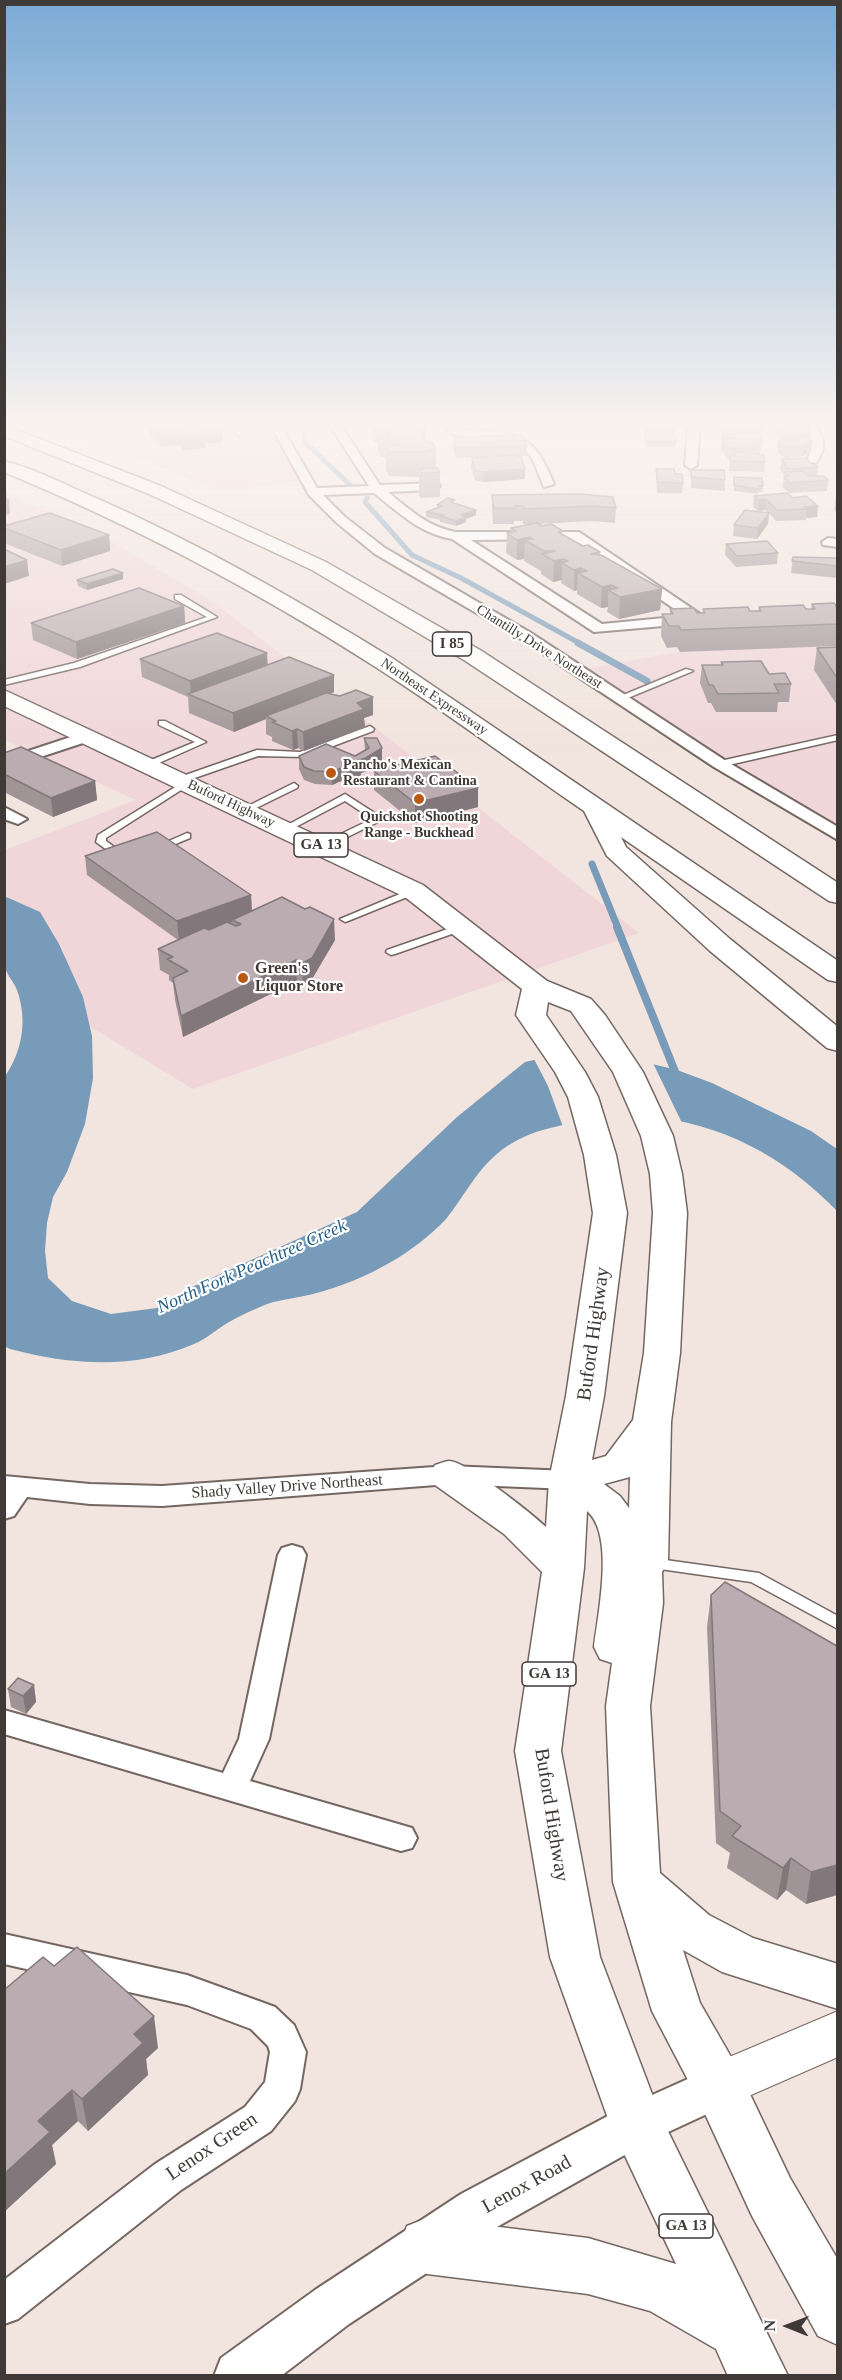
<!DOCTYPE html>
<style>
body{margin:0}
#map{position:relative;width:842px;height:2380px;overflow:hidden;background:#f2e4de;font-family:Georgia,serif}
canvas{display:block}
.frame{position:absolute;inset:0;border:6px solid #3f3937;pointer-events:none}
.north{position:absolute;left:758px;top:2296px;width:60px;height:60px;-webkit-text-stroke:4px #fff;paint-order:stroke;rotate:271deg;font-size:16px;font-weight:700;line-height:24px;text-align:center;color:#3f3937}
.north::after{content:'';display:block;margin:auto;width:21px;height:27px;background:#3f3937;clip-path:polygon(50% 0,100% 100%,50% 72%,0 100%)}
</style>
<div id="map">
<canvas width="842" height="2380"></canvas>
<div class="frame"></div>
<div class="north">N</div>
</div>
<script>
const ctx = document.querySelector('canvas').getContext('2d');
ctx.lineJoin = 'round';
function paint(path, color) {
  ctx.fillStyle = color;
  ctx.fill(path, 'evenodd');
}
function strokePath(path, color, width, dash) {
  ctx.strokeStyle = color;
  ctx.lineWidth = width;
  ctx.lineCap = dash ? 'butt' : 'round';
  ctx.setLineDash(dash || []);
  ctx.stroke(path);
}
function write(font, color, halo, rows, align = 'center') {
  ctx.font = font + ' Georgia,serif';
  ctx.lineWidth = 4.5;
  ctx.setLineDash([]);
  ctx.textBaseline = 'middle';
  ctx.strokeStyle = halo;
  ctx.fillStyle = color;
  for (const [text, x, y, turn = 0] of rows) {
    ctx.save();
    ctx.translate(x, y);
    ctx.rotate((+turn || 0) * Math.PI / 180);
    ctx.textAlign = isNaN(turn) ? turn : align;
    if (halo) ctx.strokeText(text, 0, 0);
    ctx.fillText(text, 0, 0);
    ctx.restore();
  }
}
paint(new Path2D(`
 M54,424H277L308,480L221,491Z
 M5,494L94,531L215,603L639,933L193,1089L5,975V850L136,800L5,740Z
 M837,632V828L574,671L699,648Z`), '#f0d6d9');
paint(new Path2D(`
 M4,896L40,912L59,944L83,997L92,1036L93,1078L85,1124L67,1172L53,1197L47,1223L45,1251L48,1278L72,1301L111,1314L157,1308L192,1287L357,1212L457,1117L525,1062L561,1054L636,1060L677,1070L712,1083L811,1131L837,1149V1211C786,1158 720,1121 645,1117C628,1117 610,1120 594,1121C560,1124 524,1131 498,1153C475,1172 464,1197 446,1219C431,1235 410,1251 391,1262C367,1276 340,1287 313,1294C298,1298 282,1299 267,1304C255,1309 241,1315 229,1322C217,1329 206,1339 194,1344C134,1370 71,1365 10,1349L4,1346V1078C22,1052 28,1021 17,990C14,982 6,974 5,966C1,944 5,918 4,896Z`), '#779bb9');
paint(new Path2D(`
 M560,1051L601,1052L652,1061L683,1125L644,1120H603L563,1127L548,1086L533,1057Z`), '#f2e4de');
strokePath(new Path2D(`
 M305,424V442L350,485
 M367,498L365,502L412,555L461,578L581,644`), '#779bb9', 5);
strokePath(new Path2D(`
 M578,643L647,681
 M592,864L618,928`), '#779bb9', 7);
strokePath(new Path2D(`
 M617,927L678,1079`), '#779bb9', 8);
const service = new Path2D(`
 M235,424H256L240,427L242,434L239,436L236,434Z
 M175,595H181L217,617L80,667L4,685V680L74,663L207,617L175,599Z
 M686,669L693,671L623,700L616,698Z
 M159,721H165L206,742L150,767H144V763L195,742L159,725Z
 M370,726L374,729L373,731L304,757L258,756L186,781L192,783L106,838V841L124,854V858H118L96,842L98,835L185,781L177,782V778L257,750L300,752Z
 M838,735V740L720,767L716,764L720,761Z
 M294,783L298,786L297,788L248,812H242L240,810Z
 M345,794L384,819L323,849L320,848V844L372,819L345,801L288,831L285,832L280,829Z
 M187,833L190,834V838L161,850L158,851L153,848Z
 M414,888L419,891L417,893L348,921L345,922L340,919Z
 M462,924L466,925V929L395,954L391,955L386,952L387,950Z
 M651,1558L759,1573L838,1616V1629L751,1582L646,1567L644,1563L646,1559Z`);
const minor = new Path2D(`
 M270,424H280L317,488L369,486L329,424H340L380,485L438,483L440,486L434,490L388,492C410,510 428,527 456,532H579L703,616V622L698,623L594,632L452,539C419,533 399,513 374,493L323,495L345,517L385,548L531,633L726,761L838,827V840L714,767L521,639L375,554L337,523L309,495ZM571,539L685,616L602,624L471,540Z
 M443,424H455L459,429C515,435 531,426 554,484L544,487L532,458L520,445L452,434Z
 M688,424H700L697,465L691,469L685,465Z
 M804,424H814C825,438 827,448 816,463L806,461C816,446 812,437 804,424Z
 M828,538L838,539V547L823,545L822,542Z
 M86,732L94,737L92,740L4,769V759Z
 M4,807L27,819L18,824L4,819Z
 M449,1466L569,1471L578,1473L582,1480L578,1487L569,1489L449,1484L162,1506L90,1504L27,1497L14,1516L4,1519V1476L90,1484L162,1486Z
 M292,1545L302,1548L306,1555L269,1739L250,1781L412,1828L417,1838L412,1848L401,1851L4,1734V1710L223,1773L239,1739L278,1555L282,1548Z
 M4,1934L187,1975L275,2007L294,2025L306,2052L300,2089L295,2101L271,2131L181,2190L18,2319L4,2324V2280L155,2164L245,2107L265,2082L270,2052L268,2046L251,2029L187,2005L4,1964Z`);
const tertiary = new Path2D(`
 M719,2065L735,2071L742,2086L735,2101L653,2139L495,2228L349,2324L281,2376H214L221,2358L315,2290L461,2194L621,2109Z`);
const secondary = new Path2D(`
 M838,2011V2057L719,2109L701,2103L694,2086L701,2069Z`);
const primary = new Path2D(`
 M4,690L423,885L547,981L591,999L605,1015L643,1072L673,1136L682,1174L687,1213L680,1353L671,1422L668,1562L662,1572L663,1603L650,1706L660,1873L709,1915L753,1938L838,1964V2009L722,1972L683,1950L700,2003L738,2069L790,2178L838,2260V2345L818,2336L752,2216L700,2103L652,2011L613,1882L606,1706L612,1663L600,1659L594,1647C598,1613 615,1535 587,1511L584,1568L561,1751L600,1957L660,2115L788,2376H728L716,2349L650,2311L588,2294L427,2274L407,2266L399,2246L407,2226L427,2218L588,2238L676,2264L610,2124L550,1957L515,1751L542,1572L504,1534L435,1485L429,1475L435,1465C439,1464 445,1461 449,1461C466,1461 531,1513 546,1527L549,1480L566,1396L593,1213L584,1155L568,1097L555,1072L516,1015L522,989L405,897L4,706ZM548,1002L571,1011L613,1072L641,1136L650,1174L653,1213L644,1353L633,1420L606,1456L592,1460L604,1396L627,1213L616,1155L598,1097L585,1072L546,1015ZM630,1477L629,1508L620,1496L604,1484Z`);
const motorway = new Path2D(`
 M4,425L161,486L326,562L480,650L838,883V903L829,901L464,660L312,570L149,494L4,436Z
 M4,461C36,469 68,486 98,499C200,544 297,600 392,658L838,961V982L828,980L621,837L626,847L730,939L838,1027V1051L827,1048L710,951L607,856L584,811C514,763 446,712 374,666C257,591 134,526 4,472Z`);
strokePath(service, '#746762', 3);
strokePath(minor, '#746762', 4);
strokePath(tertiary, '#746762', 4);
strokePath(secondary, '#746762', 2);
strokePath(primary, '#746762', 3);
strokePath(motorway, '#746762', 3);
paint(service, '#fff');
paint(minor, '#fff');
paint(tertiary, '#fff');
paint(secondary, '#fff');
paint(primary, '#fff');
paint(motorway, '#fff');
paint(new Path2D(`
 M146,424H223L222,442L205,443V448L183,450L180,445L160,446L154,436H150L147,431Z
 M371,424H419V425L426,431V440L436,449V468L440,472V497L421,498L419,495V477L389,476L386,470V457H381L378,451V442H375L372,437V425Z
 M477,424H547L546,428L479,429Z
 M642,424H671V428L674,432V436L677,439L675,447H646L645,440V424Z
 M718,424H761L762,427L761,435L763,441L762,446H761L760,454L765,462L764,472L729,471L730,459H727L721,448L722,433H728L719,432Z
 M777,424H807L811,428L810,451L803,456L784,458L777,451L778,441L781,440L776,434Z
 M454,437L527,446V456H519L525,479L483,482L475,480L471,468L472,458L481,457L456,458L453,447Z
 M782,459L811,463L818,467L817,476L828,480L827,491L789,493L783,487L784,475L780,469Z
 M656,469L675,474L683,483L682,493H657L656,479Z
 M691,470L725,480V491L691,488Z
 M734,477L763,486L762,492H758V494L734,491Z
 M492,495L616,508L615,523L592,521L538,524L542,526L563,531L562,534L583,546L600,552V555L662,589L660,610L619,619L607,612L608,607L601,608L577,594V590L574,591L561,583L562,580L553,582L541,574V571L524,561V559L517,560L506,553L507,533L510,532L511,528L532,524H523V521H514V524H493L492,510Z
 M836,495H837V512L834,511Z
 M754,496L793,498L818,506L817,517L806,518V520L776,521L769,513L768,524L757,539L733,536L734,525L768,513L765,510L758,511L753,507Z
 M455,504L476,510V515L466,519V522L456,526L440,522V520L426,517V512L437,508V505Z
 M4,526L109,535L110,551L62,566L4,543Z
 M726,544L778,553L777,564L736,567L725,555Z
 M793,557L837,558V578L791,573Z
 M123,579L87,590L78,586L77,580Z
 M812,604L837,607V646L680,652L677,647L667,648L661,636L662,614H670V609L697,613H703V609L750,611H758L759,607L811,609Z
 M184,606L185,623L77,659L33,640L31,623Z
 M837,647V705L814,670L817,648Z
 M267,653V665L334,692L330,694L373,715L364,718L365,727L304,751L298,748L293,750L272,741V737L266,734V719L234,732L189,713L188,697L142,677L140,659Z
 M721,662L769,674L791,684L789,702H778L777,712H716L711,703H708L700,683L702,665H721Z
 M364,738L382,748V761L367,771L361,773V775L347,783L341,781L332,785L315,784L304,780L299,769V756H355L365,750Z
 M4,742L6,753L95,781L97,800L53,817L4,792Z
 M374,771L478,788V807L415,823L374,790Z
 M85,856L251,895L252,911L335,940L312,979L303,984L297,981L183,1037L175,1000L173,983L169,980V975L160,970L158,949L178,940L87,875Z
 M711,1595L837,1895L806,1904L786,1890L777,1900L727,1868L730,1853L716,1843L707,1627Z
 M34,1685L36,1702L26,1714L11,1707L8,1689Z
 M54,1966L158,2048L146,2059L148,2075L88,2131L78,2121L52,2145L56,2164L4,2212V1990Z`), '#a09497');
paint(new Path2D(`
 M149,424H153L154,436H150Z
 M216,424H223L222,442L205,443V448L183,450L182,435Z
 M179,430L180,445L160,446L159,432Z
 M812,441L810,451L803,456L804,446Z
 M525,469V479L483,482V472Z
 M6,489L7,499H9L10,514L4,515V490Z
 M766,499L765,510L758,511L759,500Z
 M818,506L817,517L806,518L807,509L804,507Z
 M476,510V515L466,519V522L456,526V521L461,515Z
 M769,513L768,524L757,539L758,528Z
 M109,535L110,551L62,566L61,550Z
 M530,537V543L525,540L524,559L517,560V540Z
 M563,559V563H562V580L553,582L554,561Z
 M27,560L29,576L4,584V567Z
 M581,568V575L578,573L577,590L574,591V570Z
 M123,573V579L87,590V584Z
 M611,585V592L608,590V607L601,608L602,587Z
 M662,589L660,610L619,619L620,597Z
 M184,606L185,623L77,659L76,642Z
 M267,653L268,670L191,696L190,681Z
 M334,675V692L270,718L266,716V719L234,732L233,713Z
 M373,697V715L364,718L365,727L304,751L303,732L357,703Z
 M297,729L298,748L293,750L292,731Z
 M382,748V761L367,771L361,773V775L347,783V770L356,761Z
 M341,768V781L332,785V772Z
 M95,781L97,800L53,817L51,798Z
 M478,788V807L415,823V803Z
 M251,895L252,915L232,920V922L179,941L177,921Z
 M334,919L335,940L312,979L303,984L302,963Z
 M296,960L297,981L183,1037L181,1016Z
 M34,1685L36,1702L26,1714L23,1696Z
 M791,1858L786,1890L777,1900L783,1868Z
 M837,1865V1895L806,1904L811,1872Z
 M154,2016L158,2048L146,2059L148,2075L88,2131L82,2099L134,2034Z
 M72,2090L78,2121L52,2145L56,2164L4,2212V2174L38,2121Z`), '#82787b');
const building = new Path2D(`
 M154,424H220L222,427L202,429L205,434L182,435L179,430L159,432Z
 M408,424H413L414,426L423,425L426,431H422L424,440L433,443L436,449L427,450L428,452H389L386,446L400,445L392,444L387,434L393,432L380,433L378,427Z
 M645,424H670L671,428H674V432L646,431Z
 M729,424H761L762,427L729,426Z
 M777,424H807L811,428H806L811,433L785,434Z
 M722,433L760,434L763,441H760L759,439L723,438Z
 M523,435L527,446L456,448L454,437Z
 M645,435L676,436L677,439L676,442H646Z
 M806,436L812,441L804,446L785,447L778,441Z
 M722,438L759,439L761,444H753L754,449L728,448Z
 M735,451L764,455L765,462L730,461V456H735Z
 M514,455L521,457L525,469L483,472L475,470L472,458Z
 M806,458L811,463L818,467L788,469L782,459Z
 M438,468L440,472L421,473L419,469Z
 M656,469H674L675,474H682L683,483L658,482Z
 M691,470H724L725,480L691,477Z
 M803,471L808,476H824L828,480L790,483L784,477L789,476L784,472Z
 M734,477L762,478L763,486H758V489L734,485Z
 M787,493L793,498L806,496L818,506L804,507L807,509L777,510L766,499L759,500L754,496Z
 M580,494L613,497L616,508L593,506L524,509L523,506H514V508H494L492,495Z
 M448,498L455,500L450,502L476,510L461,515L466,517L456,521L440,516L444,515L426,512L442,506L437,505Z
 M745,510L769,513L758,528L734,525Z
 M50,513L109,535L61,550L4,528V526Z
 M537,523L542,526L551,524L563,531L558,532L583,546L588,545L600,552L591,554L601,555L662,589L620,597L608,590L618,588L611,585L602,587L578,573L587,571L581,568L574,570L562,563L568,561L563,559L554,561L542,554L555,551H544L525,540L533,539L530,537L517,540L507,533L516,531L511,528Z
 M767,541L778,553L737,556L726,544Z
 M4,549L27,560L4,567Z
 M793,557L837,558V566L792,561Z
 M113,569L123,573L87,584L77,580Z
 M139,588L184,606L76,642L31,623Z
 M834,603L837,607V624L681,630L679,626H669L662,614H673L670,609L694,608L697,613H705L703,609L748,607L750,611H761L759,607L803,605L806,609H815L812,604Z
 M217,633L267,653L190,681L140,659Z
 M837,647V678L817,648Z
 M289,657L334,675L233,713L188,694Z
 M761,661L769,674L785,673L791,684H774L779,693L718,694L713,685H709L702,665H723L721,662Z
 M356,690L373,697L357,703L364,709L303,732L297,729L292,731L272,722L276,721L266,716L326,693L340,696Z
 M364,738H377L382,748L366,758L356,761L360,762L347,770L341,768L332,772L314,771L304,767L299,756L326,744L355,756L369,748Z
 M21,747L95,781L51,798L4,774V753Z
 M435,756L478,788L415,803L374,771Z
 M157,832L251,895L177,921L85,856Z
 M282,897L305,909L310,907L334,919L312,958L302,963L296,960L181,1016L173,978L188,971L167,959L173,957L158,949L204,928L209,930L227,922L236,926L241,924L232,920Z
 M725,1582L837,1646V1865L811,1872L791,1858L783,1868L732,1836L741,1826L720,1811L711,1595Z
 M18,1678L34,1685L23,1696L8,1689Z
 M77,1947L154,2016L134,2034L143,2043L82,2099L72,2090L38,2121L50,2132L4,2174V1990L43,1957L54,1966Z`);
paint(building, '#baacb0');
strokePath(building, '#82787b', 1.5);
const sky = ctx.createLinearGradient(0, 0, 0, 757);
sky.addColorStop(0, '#7baad5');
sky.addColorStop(0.56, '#f9f3f0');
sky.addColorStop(1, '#f9f3f000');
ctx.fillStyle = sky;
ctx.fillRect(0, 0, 842, 757);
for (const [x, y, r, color] of [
 [331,773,6,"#b95913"],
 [419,799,6,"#b95913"],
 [243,978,6,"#b95913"]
]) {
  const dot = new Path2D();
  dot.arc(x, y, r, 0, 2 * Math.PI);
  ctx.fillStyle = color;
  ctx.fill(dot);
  strokePath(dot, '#fff', 2);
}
write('14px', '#3f3937', '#fff', [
 ["Chantilly Drive Northeast",539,647,32],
 ["Northeast Expressway",434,697,34],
 ["Buford Highway",231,804,25]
]);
write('bold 14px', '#3f3937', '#fff', [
 ["Pancho's Mexican",343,765],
 ["Restaurant & Cantina",343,781],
 ["Quickshot Shooting",419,817,"center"],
 ["Range - Buckhead",419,833,"center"]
], 'left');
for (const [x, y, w] of [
 [452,644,39],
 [321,845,54],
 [549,1674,54],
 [686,2226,54]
]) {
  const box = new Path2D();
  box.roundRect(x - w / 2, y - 12, w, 24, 4.5);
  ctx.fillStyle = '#fff';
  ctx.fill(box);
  strokePath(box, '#3f3937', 1.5);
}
write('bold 15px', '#3f3937', null, [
 ["I 85",452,644],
 ["GA 13",321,845],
 ["GA 13",549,1674],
 ["GA 13",686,2226]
]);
write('bold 16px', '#3f3937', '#fff', [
 ["Green's",255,969],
 ["Liquor Store",255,987]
], 'left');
write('16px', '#3f3937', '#fff', [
 ["Shady Valley Drive Northeast",287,1487,-4]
]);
write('italic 18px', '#235c86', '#fff', [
 ["North Fork Peachtree Creek",252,1267,-24]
]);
write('20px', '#3f3937', '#fff', [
 ["Buford Highway",594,1334,-82],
 ["Buford Highway",551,1815,81],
 ["Lenox Green",212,2147,-34],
 ["Lenox Road",527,2185,-29]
]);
</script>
